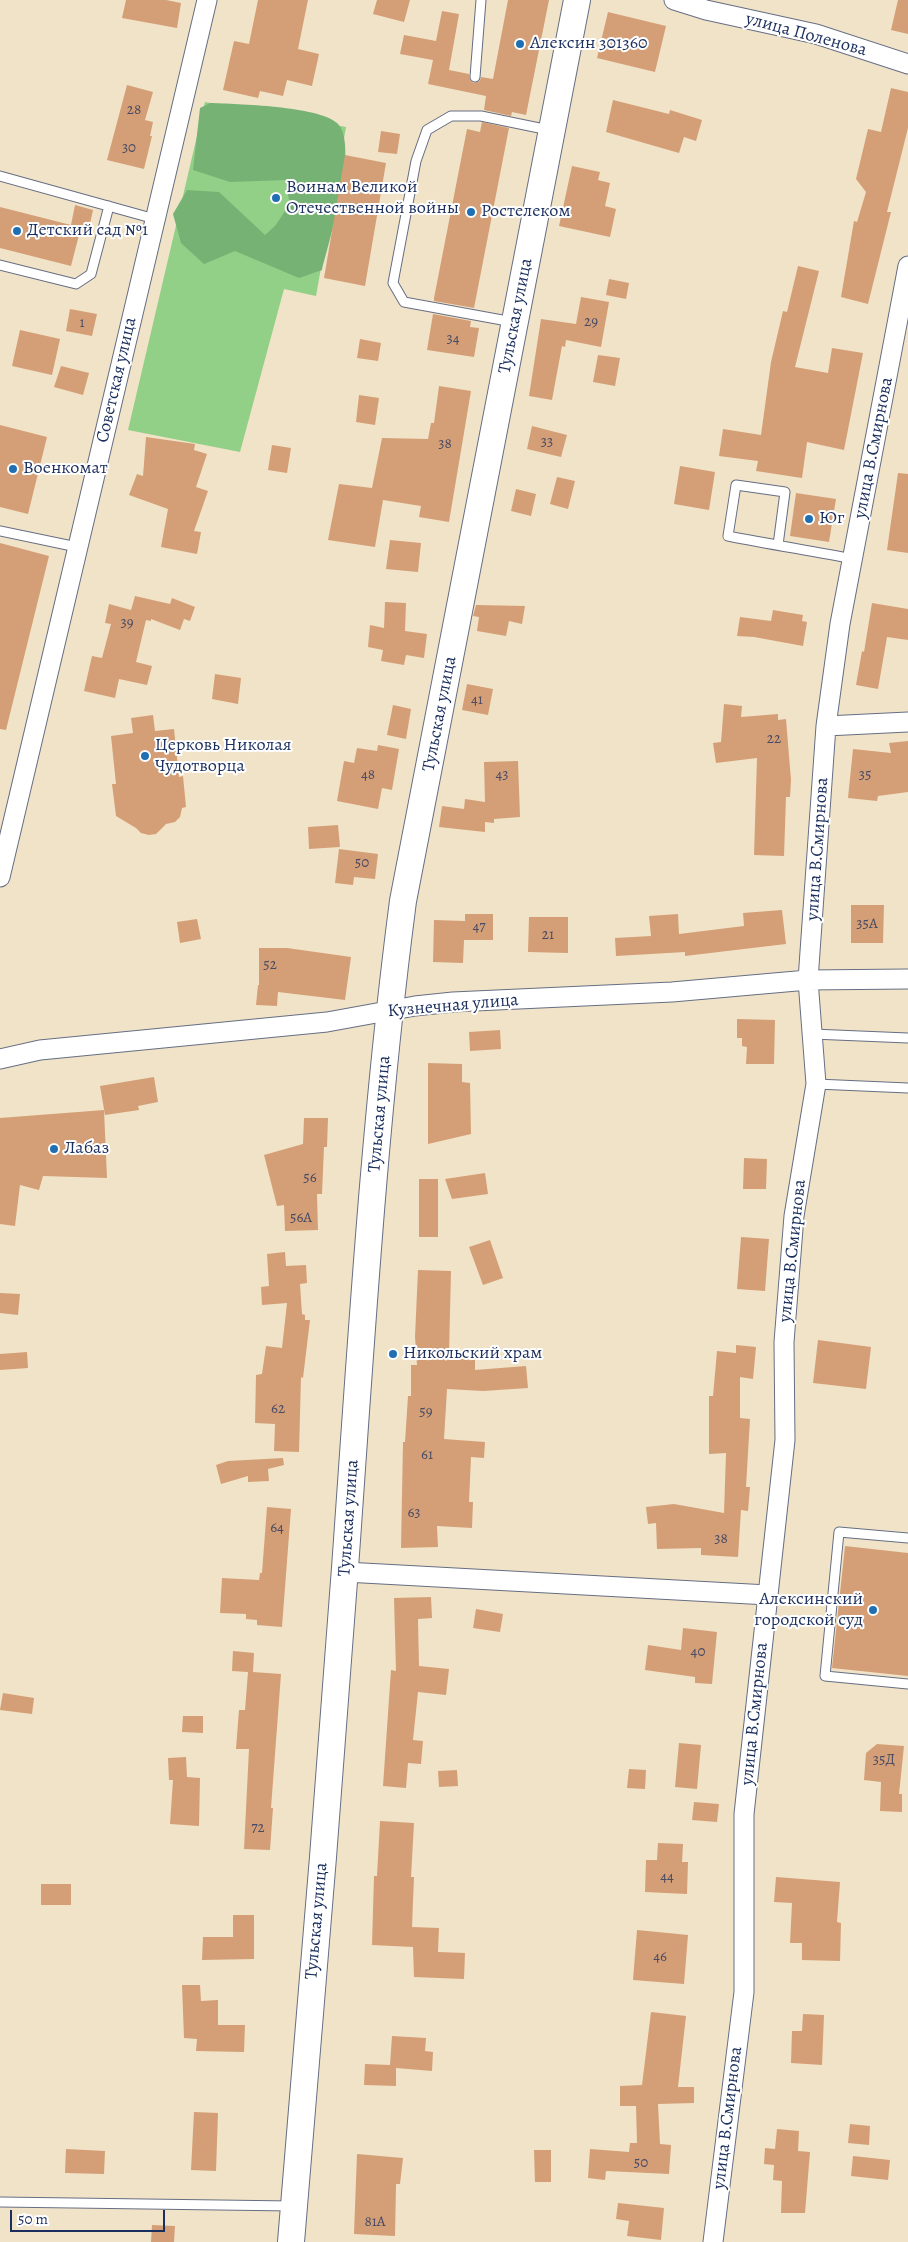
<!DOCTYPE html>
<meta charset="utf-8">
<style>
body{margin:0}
#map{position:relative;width:908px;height:2242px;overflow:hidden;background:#f1e3c7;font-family:Alegreya,serif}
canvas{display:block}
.scale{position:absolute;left:10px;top:2210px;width:155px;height:22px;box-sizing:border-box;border:2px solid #1b2f5e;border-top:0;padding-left:6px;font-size:15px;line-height:18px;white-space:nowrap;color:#1b2f5e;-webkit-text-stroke:4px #fff;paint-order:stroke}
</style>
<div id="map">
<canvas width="908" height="2242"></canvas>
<div class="scale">50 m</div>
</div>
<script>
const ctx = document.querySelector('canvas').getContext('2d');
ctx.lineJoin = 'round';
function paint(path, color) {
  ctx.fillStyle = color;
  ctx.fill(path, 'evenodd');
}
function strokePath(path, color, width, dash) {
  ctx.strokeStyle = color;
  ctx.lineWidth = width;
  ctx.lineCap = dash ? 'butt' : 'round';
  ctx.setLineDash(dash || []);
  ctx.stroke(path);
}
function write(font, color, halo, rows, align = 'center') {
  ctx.font = font + ' Alegreya,serif';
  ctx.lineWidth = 4;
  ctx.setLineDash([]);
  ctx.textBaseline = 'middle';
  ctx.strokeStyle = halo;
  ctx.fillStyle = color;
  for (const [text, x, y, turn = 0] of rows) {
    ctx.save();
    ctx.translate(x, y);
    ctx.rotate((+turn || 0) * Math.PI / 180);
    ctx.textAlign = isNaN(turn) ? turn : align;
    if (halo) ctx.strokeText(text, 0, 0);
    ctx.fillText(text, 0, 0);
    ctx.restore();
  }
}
paint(new Path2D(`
 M205,102L346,127L316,296L284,289L240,452L128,430Z`), '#92d087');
paint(new Path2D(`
 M210,103C237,104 318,106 337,123C360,144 329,241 322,270L299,278L235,251L204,264L181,243L173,214L187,190L219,192L265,235L275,226L290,204L285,180L230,182L193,170L200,108Z`), '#75b274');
paint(new Path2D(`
 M126,0H166L181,3L177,28L122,18Z
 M258,0H308L298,49L319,54L312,86L287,80L283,96L260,91L258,98L223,90L234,41L249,44Z
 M377,0H410L404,22L373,14Z
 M508,0H549L526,115L512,112L511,116L484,110L486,96L428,84L433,60L400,54L404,35L436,41L442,11L459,14L449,70L469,74L470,80L474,83L480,81L481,77L493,79Z
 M898,0H908V34L891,30Z
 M608,12L666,26L655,72L597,58Z
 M127,85L153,92L145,120L153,122L150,136H152L144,169L107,160Z
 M891,88L908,92V128L887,212H891L868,304L841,297L854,221L857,222L866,192L856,179L868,129L881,132Z
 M613,100L669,114L670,110L702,120L696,141L684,137L679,153L606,132Z
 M482,122L509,128L474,308L434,301V298L467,129L480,132Z
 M381,131L400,134L397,154L378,152Z
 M345,155L386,163L365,286L324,278Z
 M572,166L600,172L598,180L610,183L605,206L616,209L610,237L559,226Z
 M75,205L93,210L87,237L79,235L71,266L0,248V207L71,225Z
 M798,266L819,271L795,367L828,373L832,348L863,353L844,450L807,442L802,478L756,471L758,461L719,456L723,429L761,435L771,362L783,311L787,312Z
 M609,279L629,283L626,299L606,295Z
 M581,297L609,302L601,347L566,340L565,347L562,346L552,400L529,396L541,319L576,324Z
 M70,309L97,314L92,336L66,331Z
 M433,314L471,321L470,327L479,328L474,357L427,350Z
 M20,330L60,339L52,375L12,366Z
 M360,339L381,343L378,361L357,358Z
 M598,355L620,358L615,386L593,382Z
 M61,366L89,373L83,395L54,387Z
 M439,386L471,391L449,522L419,517L421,506L383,500L375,547L328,540L339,484L372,488L382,438L428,439L431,423H434Z
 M359,395L379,398L375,425L356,422Z
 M0,425L47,437L28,514L0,507Z
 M532,426L567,435L561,457L527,449Z
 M146,437L195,444L194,450L207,454L196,487L208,491L194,531L201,532L197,554L161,547L168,509L129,495L137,474L143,476Z
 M272,445L291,448L287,473L268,470Z
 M680,466L715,472L709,510L674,504Z
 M898,473L908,474V553L887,550Z
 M557,477L575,481L568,509L550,504Z
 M516,489L536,494L531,516L511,511Z
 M796,493L836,499L829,542L790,536Z
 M390,540L421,543L418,572L386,569Z
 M0,543L49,556L6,730L0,729Z
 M135,596L170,604L172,598L195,607L190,621L184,619L180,630L151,619V621L146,620L136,662L152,666L147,685L119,679L115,698L84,691L92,656L102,658L111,624L105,623L109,604L131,610Z
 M385,602L406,603L405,631L427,634L424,658L406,655L404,665L381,661L383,650L368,647L370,625L384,628Z
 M872,603L908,609V640L887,637L878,689L856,685L862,651L864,652Z
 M476,605L525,606L522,624L509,621L506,636L477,631L479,617L473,616Z
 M773,610L803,615L802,621L807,622L803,646L754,637L737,636L740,617L771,621Z
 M215,674L241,678L238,704L212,699Z
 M467,684L493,689L488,715L462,710Z
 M724,704L742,706L741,717L778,714V720L786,719L791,780L790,797H786L784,856L754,855L757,758L716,763L713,743L721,742Z
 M393,705L411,709L406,739L387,735Z
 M153,715L155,731L174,729L179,777L183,776L186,807L182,808L180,817L175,822L166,824L156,834L149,835L141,833L136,828L116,816L112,784H116L111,736L133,733L131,718Z
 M908,741V792L878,796L877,801L848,798L853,749L891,753L889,743Z
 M378,745L399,749L392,790L382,788L378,809L337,801L344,761L354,763L357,748L377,751Z
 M518,761L520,817L494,819V823L485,822V832L439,827L442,806L464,809L465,799L485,802L484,762Z
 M338,825L340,847L309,849L308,827Z
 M339,849L378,854L375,879L354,877L353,885L335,883Z
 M851,905H884L883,943H851Z
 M782,910L786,944L685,956V952L616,956L615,938L651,936L649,916L678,914L679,934L744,926L743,913Z
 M465,914H493V940H464L463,963L433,962L434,920L465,921Z
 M529,917H568V953L528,952Z
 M197,919L201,939L180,943L177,922Z
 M259,948H287L351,957L345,1000L278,992L277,1006L256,1005L258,985H259Z
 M737,1019L775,1020L774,1064H746L747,1047L742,1046V1038H737Z
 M500,1030L501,1049L470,1051L469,1032Z
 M428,1063L462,1064V1082L470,1083L471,1134L428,1144Z
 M154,1077L158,1102L138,1106L139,1110L105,1115L100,1086Z
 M104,1110L107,1178L43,1176L39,1190L20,1185L15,1226L0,1224V1118Z
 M304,1118H328L327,1147H324L322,1194H317L318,1230L285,1231L284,1205L277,1206L264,1155L303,1144Z
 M744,1158L767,1159L766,1189H743Z
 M485,1173L488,1194L452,1199L445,1179Z
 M419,1179H438V1237H419Z
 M741,1237L769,1239L765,1291L737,1289Z
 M490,1240L503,1278L483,1285L469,1247Z
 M285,1252L286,1266L306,1265L307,1283L300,1284L302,1314L305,1315V1320H310L303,1378L301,1377L299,1452L274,1451L275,1424L255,1423L256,1375L262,1374L266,1346L282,1348L287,1303L262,1305L261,1287L269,1286L267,1254Z
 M418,1270L451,1271L449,1354L475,1355V1370L526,1366L528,1388L483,1391L447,1389L444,1439L485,1442L484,1458L471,1457L469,1502H473L472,1528L437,1526L438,1547L401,1548L403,1442H405L408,1396H411V1365H417L415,1337Z
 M0,1293L20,1294L18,1315L0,1313Z
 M818,1340L871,1347L866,1389L813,1383Z
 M736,1345L756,1347L753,1379L740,1377V1418L750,1419L746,1487H750L748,1511L741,1510L738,1557L701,1555V1548L657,1549L656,1523L648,1524L646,1507L674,1504L724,1513L726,1453L709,1454V1396H713L717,1351L736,1353Z
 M27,1352L28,1368L0,1370V1354Z
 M283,1458L284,1465L268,1469L269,1481L248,1482V1476L221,1484L216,1465L228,1461Z
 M267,1507L291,1509L282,1627L257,1625V1620L246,1619V1614L220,1613L222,1578L259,1580L260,1573H262Z
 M845,1546L908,1553V1676L832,1668Z
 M431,1597L432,1618L418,1619L419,1666L449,1669L446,1695L418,1692L413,1740L423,1741L421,1764L408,1763L406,1788L383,1786L391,1670L396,1671L394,1598Z
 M476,1609L503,1614L500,1632L473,1628Z
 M683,1628L717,1632L712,1684L695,1683V1677L645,1670L648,1645L681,1650Z
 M233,1651L254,1653L253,1672L281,1674L271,1808H273L270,1850L244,1849L249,1749H236L239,1710H245L248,1672L232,1671Z
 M3,1693L34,1698L32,1714L0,1710Z
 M183,1716H203V1733L182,1732Z
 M679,1743L701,1745L697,1789L675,1787Z
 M877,1744L904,1746L899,1794H902V1812L880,1811L881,1782L864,1780L866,1753Z
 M186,1757L187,1777L200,1778L199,1826L170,1824L173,1780H169L168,1758Z
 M629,1769L646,1770L645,1789L627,1788Z
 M457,1770L458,1786L439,1787L438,1771Z
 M694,1802L719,1804L717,1822L692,1820Z
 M380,1821L414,1823L411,1877H414L412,1927L439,1928L438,1952L465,1953L464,1979L414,1977L413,1947L372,1945L374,1876H377Z
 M658,1843L683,1844L682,1862H688L687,1894L645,1892L646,1860H657Z
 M776,1877L840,1882L837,1922L841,1923L840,1961L802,1960V1943H790L792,1903L774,1902Z
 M41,1884H71V1905H41Z
 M233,1915H254V1959L202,1960L203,1937H233Z
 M637,1930L688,1935L684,1984L633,1980Z
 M182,1985H200L201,2001L218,2000V2025H245L244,2052L196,2051L197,2039L184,2038Z
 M651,2012L686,2016L678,2087H694V2103L658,2104L660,2144L671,2145L669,2174L606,2171L605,2180L588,2178L590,2149L629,2152L630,2143H637L636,2106H620V2086L642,2085Z
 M803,2014L824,2015L822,2065L791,2063L792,2031H802Z
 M392,2036L426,2038L425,2051L433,2052L432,2071L396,2068V2086L364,2085L365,2064L390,2065Z
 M194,2112L218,2113L216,2171L191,2170Z
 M850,2124L870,2126L869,2145L848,2143Z
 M777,2129L799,2131L798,2151L810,2152L805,2213H781L782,2181L773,2180L774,2165L764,2164L765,2148L775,2149Z
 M66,2149L105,2151L104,2174L65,2173Z
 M534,2150H551V2182H535Z
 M357,2154L403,2158L400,2184H396L395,2236L354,2234Z
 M853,2156L890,2160L888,2180L851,2176Z
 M618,2203L664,2208L661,2240L627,2236L629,2221L616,2219Z
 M152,2225L175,2226L174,2242H151Z`), '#d49f77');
const service = new Path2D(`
 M475,77L481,0
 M0,176L155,219
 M0,265L76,284L91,274L109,206
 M513,322L404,302L393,283L416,161L427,130L451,116H481L549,130
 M0,531L77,547
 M778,545L785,492L736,485L728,536C769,544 811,551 853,559
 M812,1034L908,1038
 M816,1084L908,1088
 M908,1538L839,1532L825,1676L908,1684
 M0,2202L292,2206`);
const minor = new Path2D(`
 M674,0L706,10L816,34L908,64
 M826,726L908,722
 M0,877L207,0
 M0,1059L40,1050L327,1022L415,1006L453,1002L672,992L808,980L908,979
 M345,1572L768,1595
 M713,2242L744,1992V1814L785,1440L784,1342L794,1216L816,1084L808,980L826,726L840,624L908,266`);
const secondary = new Path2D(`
 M291,2242C310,2017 329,1793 345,1568C361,1345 374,1122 403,901L577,0`);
strokePath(service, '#666e83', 11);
strokePath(minor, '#666e83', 21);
strokePath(secondary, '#666e83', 28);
strokePath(service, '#fff', 9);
strokePath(minor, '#fff', 19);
strokePath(secondary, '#fff', 26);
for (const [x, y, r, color] of [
 [520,44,5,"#1f6fb2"],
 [276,198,5,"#1f6fb2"],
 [471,212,5,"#1f6fb2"],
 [17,231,5,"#1f6fb2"],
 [13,469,5,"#1f6fb2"],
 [809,519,5,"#1f6fb2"],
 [145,756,5,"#1f6fb2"],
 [54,1149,5,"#1f6fb2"],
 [393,1354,5,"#1f6fb2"],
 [873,1610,5,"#1f6fb2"]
]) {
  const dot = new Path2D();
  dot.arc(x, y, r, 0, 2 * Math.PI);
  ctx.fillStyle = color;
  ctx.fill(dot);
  strokePath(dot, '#fff', 2);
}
write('15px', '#494b64', null, [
 ["28",134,110],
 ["30",129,148],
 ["29",591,322],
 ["1",82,323],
 ["34",453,339],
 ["33",547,442],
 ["38",445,444],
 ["39",127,623],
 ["41",477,700],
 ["22",774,739],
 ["48",368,775],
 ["43",502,775],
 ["35",865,775],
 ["50",362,863],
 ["35А",867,924],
 ["47",479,927],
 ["21",548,935],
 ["52",270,965],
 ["56",310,1178],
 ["56А",301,1218],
 ["62",278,1409],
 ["59",426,1412],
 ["61",427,1455],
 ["63",414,1513],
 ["64",277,1528],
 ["38",721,1539],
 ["40",698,1652],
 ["35Д",884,1760],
 ["72",258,1828],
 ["44",667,1877],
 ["46",660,1957],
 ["50",641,2163],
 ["81А",375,2222]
]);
write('18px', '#1b2f5e', '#fff', [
 ["улица Поленова",806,35,15],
 ["Тульская улица",516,316,-79],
 ["Советская улица",117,380,-77],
 ["улица В.Смирнова",874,448,-79],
 ["Тульская улица",440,714,-79],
 ["улица В.Смирнова",818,849,-86],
 ["Кузнечная улица",453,1006,-5],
 ["Тульская улица",380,1114,-85],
 ["улица В.Смирнова",793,1251,-84],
 ["Тульская улица",349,1518,-86],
 ["улица В.Смирнова",755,1714,-84],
 ["Тульская улица",317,1921,-85],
 ["улица В.Смирнова",728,2118,-83]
]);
write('18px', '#1b2f5e', '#fff', [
 ["Алексин 301360",530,44],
 ["Воинам Великой",286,188],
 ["Отечественной войны",286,209],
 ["Ростелеком",481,212],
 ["Детский сад №1",27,231],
 ["Военкомат",23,469],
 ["Юг",819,519],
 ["Церковь Николая",155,746],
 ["Чудотворца",155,767],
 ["Лабаз",64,1149],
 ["Никольский храм",403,1354],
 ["Алексинский",863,1600,"right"],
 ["городской суд",863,1621,"right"]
], 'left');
</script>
